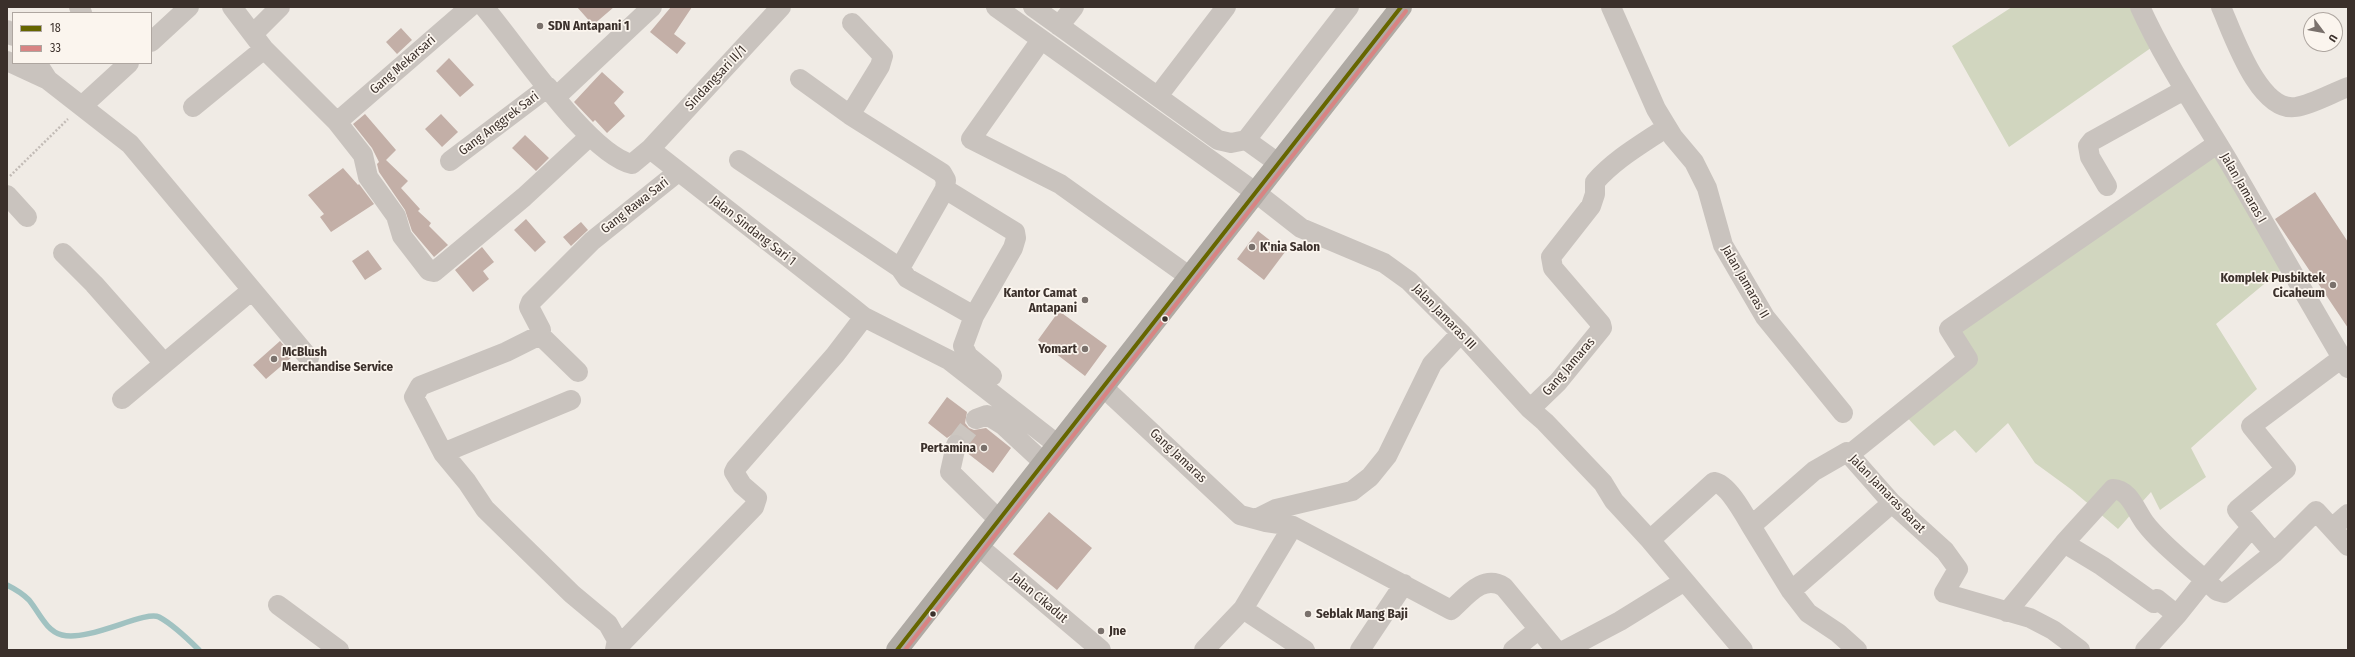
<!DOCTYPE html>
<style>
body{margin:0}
#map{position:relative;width:2355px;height:657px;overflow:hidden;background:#f0ebe5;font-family:"Fira Sans Condensed",sans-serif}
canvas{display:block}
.frame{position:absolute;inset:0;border:8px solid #3b302b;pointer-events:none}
.legend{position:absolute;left:12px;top:12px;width:140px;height:52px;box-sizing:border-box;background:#fbf5ee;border:1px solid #aea6a0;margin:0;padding:5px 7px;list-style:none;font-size:12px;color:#3b302b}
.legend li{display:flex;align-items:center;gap:8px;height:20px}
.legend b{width:20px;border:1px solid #aea6a0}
.north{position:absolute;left:2303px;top:12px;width:40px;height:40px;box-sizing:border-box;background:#fbf5ee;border:1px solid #aea6a0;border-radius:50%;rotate:122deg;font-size:11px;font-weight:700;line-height:16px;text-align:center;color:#3b302b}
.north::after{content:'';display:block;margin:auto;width:14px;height:18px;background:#7a716c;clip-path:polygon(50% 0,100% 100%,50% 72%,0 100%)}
</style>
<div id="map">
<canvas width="2355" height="657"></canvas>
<div class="frame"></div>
<ul class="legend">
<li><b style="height:5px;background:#660"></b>18</li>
<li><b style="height:5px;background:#d88483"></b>33</li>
</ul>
<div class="north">U</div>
</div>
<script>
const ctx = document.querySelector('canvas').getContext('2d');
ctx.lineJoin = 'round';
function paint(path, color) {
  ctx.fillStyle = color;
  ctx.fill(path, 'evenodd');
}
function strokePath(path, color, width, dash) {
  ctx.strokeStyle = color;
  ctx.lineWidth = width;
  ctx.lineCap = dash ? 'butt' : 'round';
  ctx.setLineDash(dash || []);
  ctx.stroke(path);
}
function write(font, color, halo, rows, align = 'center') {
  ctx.font = font + ' "Fira Sans Condensed",sans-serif';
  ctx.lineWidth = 3.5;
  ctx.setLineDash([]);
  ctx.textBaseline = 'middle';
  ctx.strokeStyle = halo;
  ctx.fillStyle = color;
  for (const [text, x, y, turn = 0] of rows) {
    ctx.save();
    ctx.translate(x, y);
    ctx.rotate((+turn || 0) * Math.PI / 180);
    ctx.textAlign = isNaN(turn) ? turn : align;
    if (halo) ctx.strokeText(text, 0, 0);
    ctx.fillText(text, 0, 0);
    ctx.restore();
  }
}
paint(new Path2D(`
 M2012,7H2140L2158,43L2009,147L1952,46Z
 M2217,144L2287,265L2216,324L2257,389L2191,448L2206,477L2160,510L2151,492L2118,529L2072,490L2035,463L2008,423L1976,453L1955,430L1934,446L1902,412L1967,359L1949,329Z`), '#d1d6bf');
strokePath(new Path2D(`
 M7,585C15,589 23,594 29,600C39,612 46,631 62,635C89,642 145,610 159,617C172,624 189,640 199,650`), '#a1c2c1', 5.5);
paint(new Path2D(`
 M577,7H614L593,25Z
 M671,7H692L674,34L686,43L677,54L650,32Z
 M401,28L412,40L397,54L386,42Z
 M449,58L474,85L460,97L436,71Z
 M602,72L624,92L614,103L625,116L607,133L595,120L593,122L574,102Z
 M365,114L396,150L386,160L408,181L401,188L420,209L418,211L431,223L429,226L448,245L434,257L412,231L405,210L379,172L377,164L379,162L372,148L353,124Z
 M441,114L458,132L442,147L425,129Z
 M525,135L549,158L536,171L512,148Z
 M343,168L358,185L359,184L374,204L331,232L320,217L324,214L308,195Z
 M2315,192L2348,242V328L2275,219Z
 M526,219L546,242L535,252L514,230Z
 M581,222L588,230L571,246L563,237Z
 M1258,231L1285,252L1264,280L1237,259Z
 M482,247L494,262L483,271L489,279L473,292L455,270Z
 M368,250L382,269L365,280L352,261Z
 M1059,311L1107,346L1085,376L1038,340Z
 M280,341L293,356L266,379L253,365Z
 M947,397L967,412L965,423L969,428L974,430L986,428L1011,448L993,473L966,452L967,442L963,436L953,434L947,438L928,423Z
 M1049,512L1092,548L1057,590L1013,554Z`), '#c3afa7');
strokePath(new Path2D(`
 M956,445L976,419`), '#ccc6c0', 20, [20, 10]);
strokePath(new Path2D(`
 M10,176L68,119`), '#c2bbb6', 2.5, [2, 2]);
strokePath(new Path2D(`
 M79,7L82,13
 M232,7L264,49L337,122L363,155L368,177L396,216L402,236L429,271L434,272L524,197L589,137
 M484,7C516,44 588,154 632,164L650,149L853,308L864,317L949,360L1058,445
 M996,7L1255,192L1301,228L1384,263L1409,281L1461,333L1530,409L1545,422L1603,483L1614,501L1650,540L1714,482C1728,484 1744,514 1751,526L1814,471L1847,452L1892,503L1945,551L1958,569L1944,593L2030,618L2053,630L2080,650
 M1033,7L1218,140L1231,143L1246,140L1278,163
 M1611,7L1656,109L1673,137L1694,162L1707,188L1723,245L1765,317L1843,413
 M2140,7C2165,62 2199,112 2230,164C2270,232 2308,301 2348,368
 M2221,7C2233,34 2259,113 2296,107C2313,104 2332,93 2348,87
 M1059,26L1074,7
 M7,30L13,36
 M253,34L280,7
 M1041,40L971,139L1060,184L1190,277
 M151,42L189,7
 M7,61L48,80
 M37,63L48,80L130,144L309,358
 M800,79L850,115L942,173L946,180L945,189L1015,232L1016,238L1013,248L974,316L963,346L968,356L992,376
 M1158,96L1226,7
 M556,97L652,7
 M82,106L129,63
 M193,107L264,49
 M850,115L880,66L883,56L852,23
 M337,122L470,7
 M1246,140L1349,7
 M650,149L781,7
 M739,160L900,268
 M450,161L548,87
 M2107,186L2090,157L2088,146L2092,141L2184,90
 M945,189L900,268L907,278L974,316
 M7,195L27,217
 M63,253L94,284L163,362
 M540,335L506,352L420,386L414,397L443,453L467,482L485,509L572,594L608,624L617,640L615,650
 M540,335L541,330L529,307L531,302L592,241L678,172
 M540,335L578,372
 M1103,387L1240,515L1266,522L1293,526L1451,610C1466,597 1483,573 1504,587L1556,650
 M122,399L252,290
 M1530,409L1558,382L1602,328L1601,324L1553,268L1551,257L1591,206L1595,194V182C1615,159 1642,144 1667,127
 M976,419L987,415L1003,425L1044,463
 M956,445L950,472L999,520
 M443,453L571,400
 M1850,454L1968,359L1949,329L2217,144
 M1256,519L1276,509L1352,491L1370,477L1387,456L1432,364L1461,333
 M1751,526L1791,591L1808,613L1838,633L1857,650
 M2332,528L2348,514
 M1650,540L1743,650
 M2064,543L2102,566L2154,603L2157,599L2177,615
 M978,546L1101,650
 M2274,553L2237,510L2286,469L2251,426L2342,358
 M1791,591L1892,503
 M278,605L339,650
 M1243,609L1305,650
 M2007,612L2064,543L2113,489C2129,489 2136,511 2145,523C2160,543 2186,563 2205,580L2252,527
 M615,650L754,507L757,498L742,485L734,472L736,468L835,355L864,317
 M1204,650L1243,609L1293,526
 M1360,650L1404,584
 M1513,650L1538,630
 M1565,650L1620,621L1683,582
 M2145,650L2177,615L2205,580L2217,591L2224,593L2274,553L2316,511L2348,546`), '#c9c3be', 20);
strokePath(new Path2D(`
 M897,650L1401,7`), '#afaaa4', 22);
strokePath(new Path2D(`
 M897,650L1401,7`), '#660', 4);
strokePath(new Path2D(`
 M905,650L1406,11`), '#d88483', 4);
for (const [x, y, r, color] of [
 [540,26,4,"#7a716c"],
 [1252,247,4,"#7a716c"],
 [2333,285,4,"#7a716c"],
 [1085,300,4,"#7a716c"],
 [1165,319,3.5,"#3b302b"],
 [1085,349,4,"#7a716c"],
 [274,359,4,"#7a716c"],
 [984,448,4,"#7a716c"],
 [933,614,3.5,"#3b302b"],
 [1308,614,4,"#7a716c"],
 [1101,631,4,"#7a716c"]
]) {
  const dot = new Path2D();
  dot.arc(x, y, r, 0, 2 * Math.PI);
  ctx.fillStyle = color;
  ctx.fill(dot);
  strokePath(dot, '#fbf5ee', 1.5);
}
write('bold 13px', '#3b302b', '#fbf5ee', [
 ["SDN Antapani 1",548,26],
 ["K'nia Salon",1260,247],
 ["Komplek Pusbiktek",2325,278,"right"],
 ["Cicaheum",2325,293,"right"],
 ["Kantor Camat",1077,293,"right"],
 ["Antapani",1077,308,"right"],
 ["Yomart",1077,349,"right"],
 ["McBlush",282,352],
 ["Merchandise Service",282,367],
 ["Pertamina",976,448,"right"],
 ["Seblak Mang Baji",1316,614],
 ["Jne",1109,631]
], 'left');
write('13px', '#3b302b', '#fbf5ee', [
 ["Gang Mekarsari",403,65,-41],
 ["Sindangsari II/1",716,78,-47],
 ["Gang Anggrek Sari",499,124,-37],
 ["Jalan Jamaras I",2243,188,60],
 ["Gang Rawa Sari",635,206,-38],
 ["Jalan Sindang Sari 1",753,231,38],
 ["Jalan Jamaras II",1745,282,60],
 ["Jalan Jamaras III",1444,317,46],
 ["Gang Jamaras",1569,367,-49],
 ["Gang Jamaras",1178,456,43],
 ["Jalan Jamaras Barat",1887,494,46],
 ["Jalan Cikadut",1039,598,40]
]);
</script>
